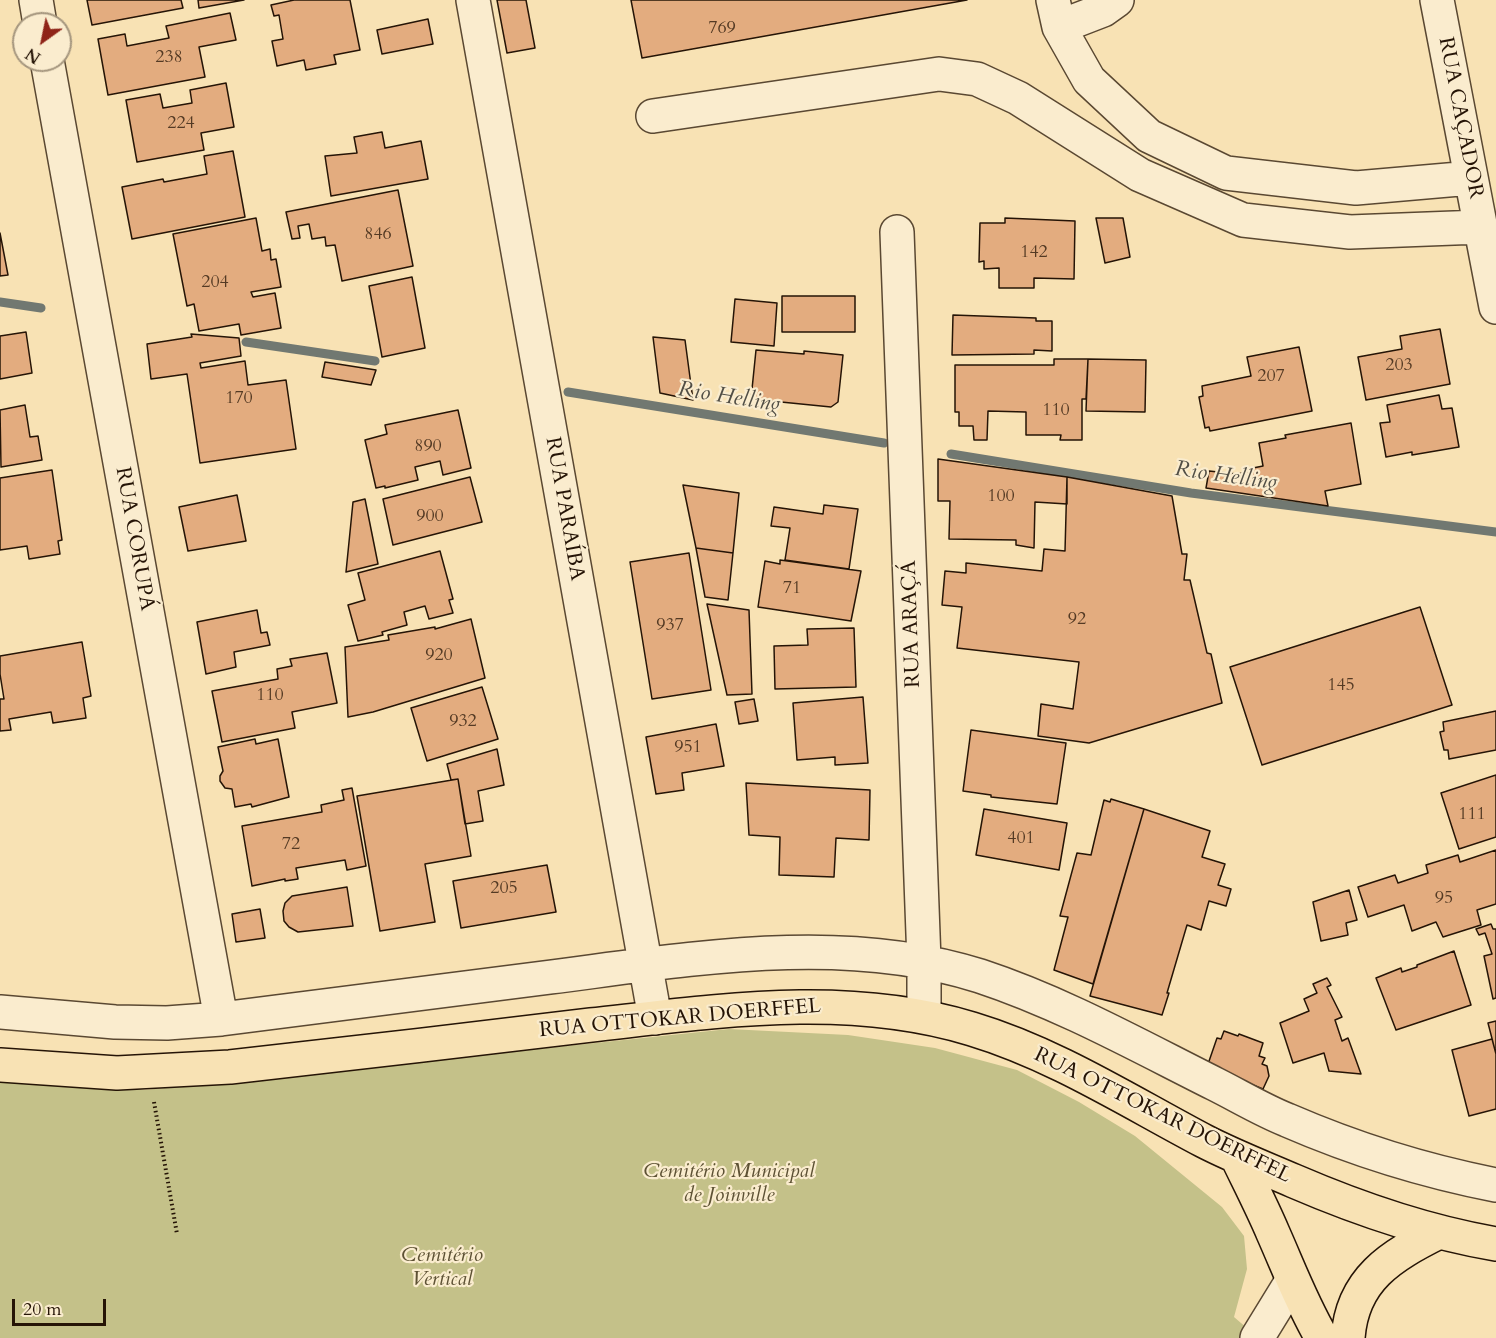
<!DOCTYPE html>
<meta charset="utf-8">
<style>
body{margin:0}
#map{position:relative;width:1496px;height:1338px;overflow:hidden;background:#f8e2b4;font-family:Cardo,serif}
canvas{display:block}
.north{position:absolute;left:12px;top:12px;width:60px;height:60px;box-sizing:border-box;background:#faecce;border:2px solid #a5967e;border-radius:50%;rotate:213deg;font-size:16px;font-weight:700;line-height:24px;text-align:center;color:#251406}
.north::after{content:'';display:block;margin:auto;width:21px;height:27px;background:#8f2418;clip-path:polygon(50% 0,100% 100%,50% 72%,0 100%)}
.scale{position:absolute;left:12px;top:1299px;width:94px;height:27px;box-sizing:border-box;border:3px solid #251406;border-top:0;padding-left:8px;font-size:18px;line-height:21px;white-space:nowrap;color:#251406;-webkit-text-stroke:4px #faecce;paint-order:stroke}
</style>
<div id="map">
<canvas width="1496" height="1338"></canvas>
<div class="north">N</div>
<div class="scale">20 m</div>
</div>
<script>
const ctx = document.querySelector('canvas').getContext('2d');
ctx.lineJoin = 'round';
function paint(path, color) {
  ctx.fillStyle = color;
  ctx.fill(path, 'evenodd');
}
function strokePath(path, color, width, dash) {
  ctx.strokeStyle = color;
  ctx.lineWidth = width;
  ctx.lineCap = dash ? 'butt' : 'round';
  ctx.setLineDash(dash || []);
  ctx.stroke(path);
}
function write(font, color, halo, rows, align = 'center') {
  ctx.font = font + ' Cardo,serif';
  ctx.lineWidth = 4.5;
  ctx.setLineDash([]);
  ctx.textBaseline = 'middle';
  ctx.strokeStyle = halo;
  ctx.fillStyle = color;
  for (const [text, x, y, turn = 0] of rows) {
    ctx.save();
    ctx.translate(x, y);
    ctx.rotate((+turn || 0) * Math.PI / 180);
    ctx.textAlign = isNaN(turn) ? turn : align;
    if (halo) ctx.strokeText(text, 0, 0);
    ctx.fillText(text, 0, 0);
    ctx.restore();
  }
}
paint(new Path2D(`
 M729,1029L848,1035L935,1048L1017,1070L1079,1102L1135,1136L1222,1207L1244,1236L1247,1269L1234,1317L1255,1335L1253,1338H0V1081L145,1090Z`), '#c4c189');
strokePath(new Path2D(`
 M0,302L41,308
 M246,342L375,361
 M568,392L884,443
 M951,454L1191,493L1496,532`), '#717871', 9);
const building = new Path2D(`
 M87,0H181L183,8L92,25Z
 M198,0H244L199,8Z
 M294,0H350L360,50L334,55L336,64L306,70L304,60L277,66L272,41L283,39L279,15L274,16L271,5Z
 M497,0H526L535,48L507,53Z
 M631,0H967L642,58Z
 M230,13L236,40L199,47L205,77L108,95L98,39L125,34L127,46L169,38L166,26Z
 M428,19L433,44L382,54L377,30Z
 M226,83L234,127L201,133L204,150L137,162L126,100L160,94L163,108L192,103L190,90Z
 M382,132L385,148L421,141L428,179L331,196L325,156L357,153L354,137Z
 M233,151L245,217L132,239L122,187L163,179L164,182L207,174L204,156Z
 M398,190L413,266L342,281L335,245L326,246L325,237L312,239L309,224L298,226L300,238L292,239L286,212Z
 M256,218L262,251L270,249L271,260L276,259L281,287L251,292L253,297L275,293L281,328L241,335L239,324L199,331L194,304L187,306L173,234Z
 M1005,218L1075,221L1074,279L1034,278V288H999V268L984,269V261L979,262L980,223H1005Z
 M1096,218H1123L1130,257L1105,263Z
 M0,233L8,275L0,276Z
 M412,277L425,348L382,357L369,286Z
 M782,296H855V332H782Z
 M735,299L777,303L774,346L731,342Z
 M953,315L1036,318V321H1052V351L1034,350V354L952,355Z
 M1440,329L1450,384L1366,400L1358,357L1402,349L1400,336Z
 M26,332L32,373L0,379V336Z
 M191,334L239,338L241,356L200,363L201,368L245,361L248,385L286,380L296,449L200,463L187,374L151,379L147,344L192,337Z
 M653,337L685,340L693,400L660,393Z
 M1299,347L1312,411L1210,431L1209,427L1205,428L1199,397L1203,396L1202,386L1251,376L1247,357Z
 M756,350L804,354V351L843,355L838,402L831,407L751,399Z
 M1054,359H1088L1086,399H1082V440H1060L1061,435H1026V412L988,411L987,440H974L973,426H959V412H955V365H1054Z
 M1088,359L1146,360L1145,412L1086,411Z
 M325,362L376,370L371,385L322,377Z
 M1439,395L1442,409L1452,408L1459,447L1412,455V452L1386,457L1380,423L1390,422L1387,405Z
 M25,405L30,437L38,436L42,460L1,467L0,410Z
 M458,410L471,468L443,475L440,461L415,467L418,480L385,488V486L376,488L365,440L387,434L385,425Z
 M1351,423L1361,484L1325,491L1328,506L1206,488L1209,471L1237,474L1253,471V468L1263,466L1259,443L1286,438L1285,435Z
 M938,459L1067,477V504L1035,502L1034,548L1016,545V540L949,539L950,501H938Z
 M52,470L62,540L58,541L60,554L29,559L27,546L0,550V478Z
 M470,477L482,522L393,545L383,499Z
 M1067,477L1172,496L1182,554H1187L1184,580H1190L1207,653L1211,654L1222,703L1089,743L1038,736L1041,704L1073,709L1079,662L957,648L962,607L942,605L945,571L966,573V563L1042,571L1044,549L1065,551Z
 M683,485L739,493L733,553L696,548Z
 M237,495L246,541L188,551L179,507Z
 M365,499L378,564L346,572L353,502Z
 M824,505L858,509L849,569L785,560L790,528L771,526L774,507L823,514Z
 M696,548L733,553L728,600L705,597Z
 M440,551L453,599L449,600L453,613L429,619L425,606L404,612L407,625L382,632L383,635L358,641L348,605L365,600L358,573Z
 M689,553L711,690L652,699L630,562Z
 M780,560L861,571L851,621L758,607L765,561L780,564Z
 M707,604L749,610L752,694L727,695Z
 M1420,607L1452,705L1262,765L1230,667Z
 M257,610L261,633L267,632L270,645L234,652L236,667L206,674L197,622Z
 M471,619L485,678L373,712L348,717L345,647L389,640L388,635L435,627V629Z
 M854,628L856,687L775,689L774,646L808,645L807,629Z
 M82,642L91,696L83,698L86,718L53,723L51,712L9,719L11,730L0,731V699H4L0,674V656Z
 M327,653L337,703L292,712L295,728L222,742L212,691L278,679L277,669L292,666L290,659Z
 M482,687L498,739L427,761L411,708Z
 M863,697L868,763L835,765V757L797,760L793,703Z
 M754,699L758,721L739,724L735,702Z
 M1496,711V750L1449,759L1448,750H1444L1440,732L1444,731L1443,722Z
 M716,724L724,766L682,773L684,790L656,794L646,737Z
 M971,730L1066,743L1057,804L991,797V795L963,791Z
 M255,739L256,744L278,739L289,797L252,807L251,804L235,807L232,789L225,788L220,781V776L223,771L218,747Z
 M497,749L504,785L478,791L483,821L465,824L458,779L451,780L447,764Z
 M1496,775V837L1459,849L1441,793Z
 M458,779L471,856L425,864L435,922L380,931L357,796Z
 M746,783L870,790L869,840L836,838L834,877L779,875L780,837L749,835Z
 M352,788L366,866L347,870L345,860L296,868L298,879L285,881V879L252,886L242,826L322,812L321,805L344,800L342,790Z
 M1111,799L1144,809L1093,984L1054,970L1068,917L1060,916L1077,853L1091,855L1104,800L1110,802Z
 M984,809L1067,823L1059,870L976,855Z
 M1144,809L1210,831L1202,857L1225,864L1218,885L1231,889L1226,906L1209,901L1201,930L1187,925L1167,993H1169L1162,1015L1090,996Z
 M1496,850V904L1477,910L1481,925L1443,937L1436,922L1412,931L1404,905L1368,917L1358,887L1395,875L1398,883L1428,873L1426,865L1458,855L1460,862Z
 M547,865L556,912L461,928L453,881Z
 M347,887L353,926L298,932L289,927L284,921L283,911L285,903L292,896Z
 M1349,890L1357,920L1346,923L1348,935L1321,941L1313,902Z
 M260,909L265,938L236,942L232,914Z
 M1491,924L1493,929H1496V998L1493,999L1484,956L1492,954L1485,933L1479,935L1476,929Z
 M1454,951L1471,1005L1396,1030L1376,978L1401,968L1402,972L1417,967V965Z
 M1327,978L1331,985L1327,987L1342,1017L1335,1020L1342,1041L1348,1038L1361,1074L1329,1071L1324,1053L1293,1063L1280,1023L1309,1011L1304,999L1317,993L1313,984Z
 M1496,1021V1054L1488,1023Z
 M1224,1031L1238,1036L1239,1034L1263,1043L1259,1056L1265,1058L1262,1064L1267,1066L1269,1076L1263,1089L1207,1067L1217,1038L1221,1039Z
 M1492,1039L1496,1054V1109L1469,1116L1452,1050Z`);
paint(building, '#e3ac7f');
strokePath(building, '#251406', 1.5);
const minor = new Path2D(`
 M36,0L40,24
 M473,0L655,1018
 M1053,0L1059,27L1089,80L1149,136L1226,173L1356,188L1471,178
 M1437,0L1496,307
 M1059,27L1103,10L1117,0
 M47,60L221,1019
 M653,116L939,74L977,79L1018,98L1140,175L1243,220L1350,232L1480,227
 M897,232L924,961V1016
 M0,1012L115,1022L167,1023L221,1019C331,1005 441,991 551,977C691,959 842,932 980,976C1062,1003 1139,1046 1215,1084C1239,1096 1262,1110 1287,1120C1354,1149 1424,1171 1496,1185
 M1257,1338L1292,1281`);
const major = new Path2D(`
 M0,1065L117,1073L230,1067C350,1054 471,1039 591,1025C718,1011 847,991 972,1029C1055,1054 1128,1101 1204,1141C1233,1156 1264,1168 1294,1181C1359,1209 1426,1232 1496,1244
 M1237,1157C1249,1182 1262,1207 1273,1233C1289,1269 1302,1304 1322,1338
 M1348,1338C1352,1279 1391,1256 1439,1232`);
strokePath(minor, '#5a4832', 36);
strokePath(major, '#251406', 36);
strokePath(new Path2D(`
 M154,1102L177,1234`), '#251406', 4, [1.5, 3]);
strokePath(minor, '#faecce', 33);
strokePath(major, '#f8e2b4', 33);
write('18px', '#543a24', null, [
 ["769",722,29],
 ["238",169,58],
 ["224",181,124],
 ["846",378,235],
 ["142",1034,253],
 ["204",215,283],
 ["203",1399,366],
 ["207",1271,377],
 ["170",239,399],
 ["110",1056,411],
 ["890",428,447],
 ["100",1001,497],
 ["900",430,517],
 ["71",792,589],
 ["92",1077,620],
 ["937",670,626],
 ["920",439,656],
 ["145",1341,686],
 ["110",270,696],
 ["932",463,722],
 ["951",688,748],
 ["111",1472,815],
 ["401",1021,839],
 ["72",291,845],
 ["205",504,889],
 ["95",1444,899]
]);
write('21px', '#251406', '#faecce', [
 ["RUA CAÇADOR",1460,118,79],
 ["RUA PARAÍBA",564,509,80],
 ["RUA CORUPÁ",134,539,80],
 ["RUA ARAÇÁ",912,624,-92],
 ["RUA OTTOKAR DOERFFEL",680,1019,-5],
 ["RUA OTTOKAR DOERFFEL",1162,1116,26]
]);
write('italic 21px', '#5d5134', '#faecce', [
 ["Cemitério Municipal",729,1172],
 ["de Joinville",729,1196],
 ["Cemitério",442,1256],
 ["Vertical",442,1280]
]);
write('italic 22px', '#514e45', '#faecce', [
 ["Rio Helling",729,398,9],
 ["Rio Helling",1226,477,8]
]);
</script>
